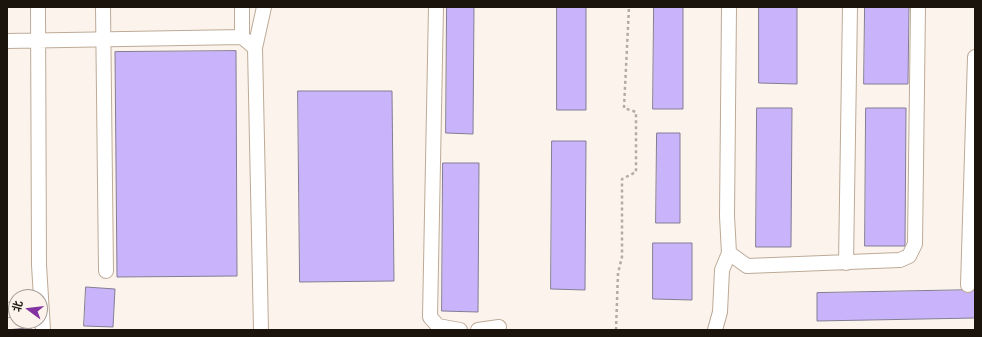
<!DOCTYPE html>
<meta charset="utf-8">
<style>
body{margin:0}
#map{position:relative;width:982px;height:337px;overflow:hidden;background:#fcf4ec;font-family:Mulish,"Noto Sans SC",sans-serif}
canvas{display:block}
.frame{position:absolute;inset:0;border:8px solid #1b140d;pointer-events:none}
.north{position:absolute;left:8px;top:289px;width:40px;height:40px;box-sizing:border-box;background:#fcf4ec;border:1px solid #a29a93;border-radius:50%;rotate:285deg;font-size:11px;font-weight:700;line-height:16px;text-align:center;color:#1b140d}
.north::after{content:'';display:block;margin:auto;width:14px;height:18px;background:#8332a2;clip-path:polygon(50% 0,100% 100%,50% 72%,0 100%)}
</style>
<div id="map">
<canvas width="982" height="337"></canvas>
<div class="frame"></div>
<div class="north">北</div>
</div>
<script>
const ctx = document.querySelector('canvas').getContext('2d');
ctx.lineJoin = 'round';
function paint(path, color) {
  ctx.fillStyle = color;
  ctx.fill(path, 'evenodd');
}
function strokePath(path, color, width, dash) {
  ctx.strokeStyle = color;
  ctx.lineWidth = width;
  ctx.lineCap = dash ? 'butt' : 'round';
  ctx.setLineDash(dash || []);
  ctx.stroke(path);
}
const building = new Path2D(`
 M447,7H474L473,134L446,133Z
 M557,7H586V110H557Z
 M654,7H683V109H653Z
 M759,7H797V84L759,83Z
 M865,7H909L908,84H864Z
 M236,51L237,276L117,277L115,52Z
 M298,91H392L394,281L300,282Z
 M757,108H792L791,247H756Z
 M866,108H906L905,246H865Z
 M657,133H680V223H656Z
 M552,141H586L585,290L551,289Z
 M443,163H479L478,312L442,311Z
 M653,243H692V300L653,299Z
 M86,287L115,289L113,327L84,326Z
 M975,290V318L817,321V293Z
 M31,328V330H7Z`);
paint(building, '#c9b4fc');
strokePath(building, '#837d93', 1);
const street = new Path2D(`
 M38,7L39,265L43,330
 M103,7L106,271
 M242,7V37
 M436,7L430,317L438,326L460,330
 M7,41L242,37L255,48L261,330
 M255,48L264,7
 M729,253L747,266L900,260L909,256L915,244L918,7
 M846,263L850,7
 M968,285L975,57
 M7,310L16,309
 M478,330L499,327
 M715,330L720,312L722,270L729,253L727,216L729,7`);
strokePath(street, '#bdaa97', 16);
strokePath(new Path2D(`
 M616,330L618,273L622,257V179L636,172V112L624,108L629,7`), '#b3aba4', 2.5, [3, 3]);
strokePath(street, '#fff', 14);
</script>
